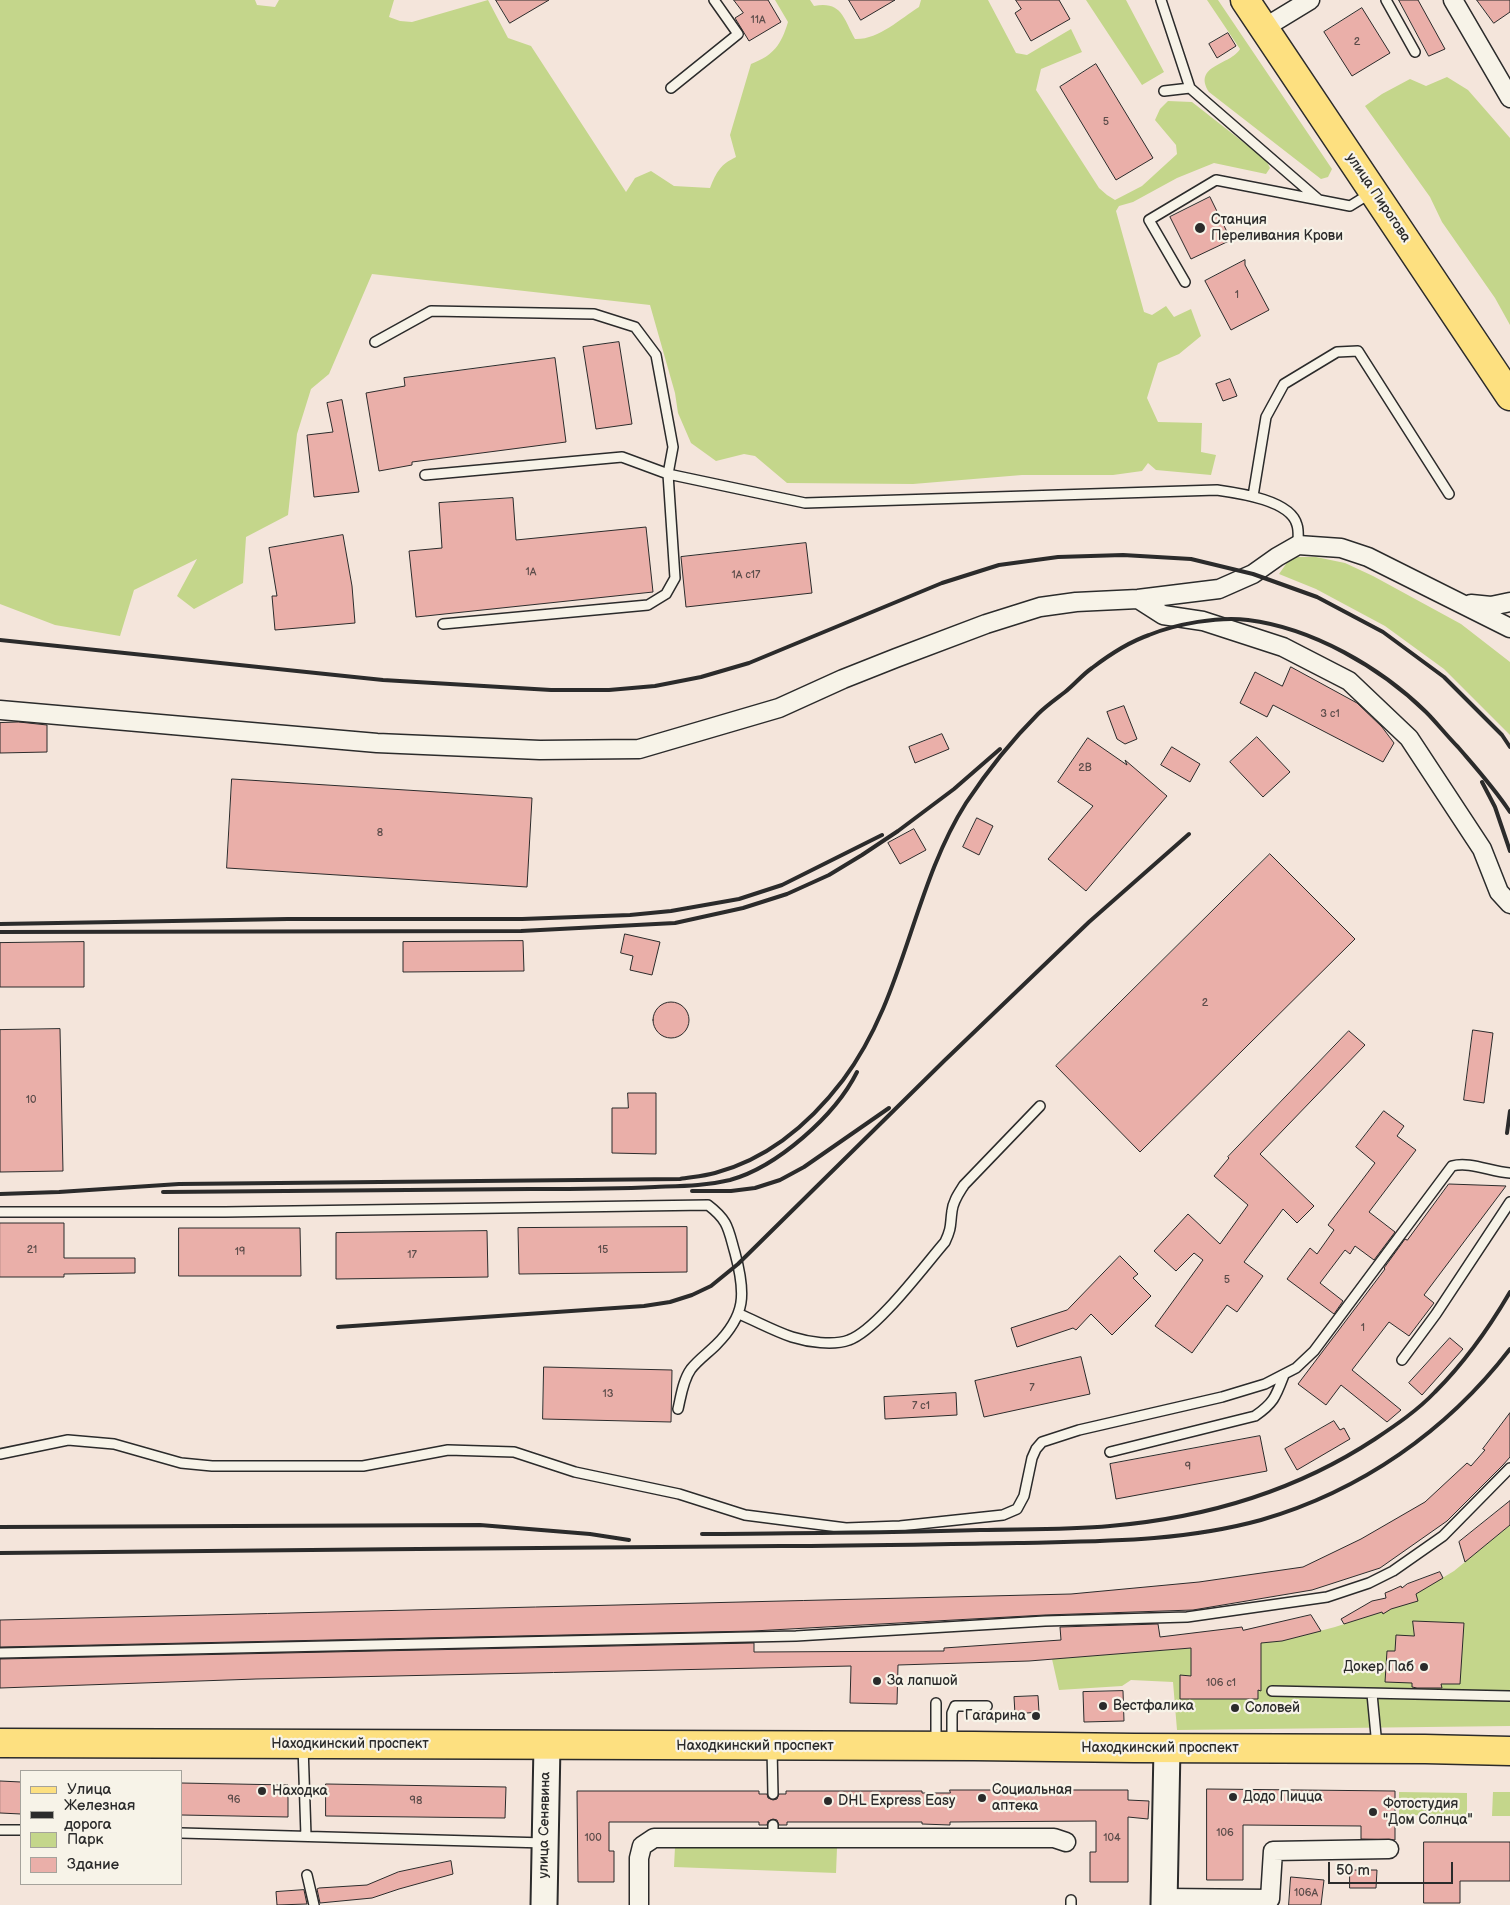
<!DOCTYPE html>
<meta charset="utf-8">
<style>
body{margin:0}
#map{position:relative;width:1510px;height:1905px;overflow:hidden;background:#f4e5db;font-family:"Balsamiq Sans",sans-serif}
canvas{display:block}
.legend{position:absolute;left:20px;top:1770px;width:162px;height:115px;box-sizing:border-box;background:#f7f3e8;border:1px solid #a5a39c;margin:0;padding:6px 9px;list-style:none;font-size:15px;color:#2b2b2b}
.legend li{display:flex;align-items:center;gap:10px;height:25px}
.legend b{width:25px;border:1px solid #a5a39c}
.scale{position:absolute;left:1328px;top:1862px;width:125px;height:22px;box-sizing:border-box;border:2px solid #2b2b2b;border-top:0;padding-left:6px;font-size:15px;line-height:18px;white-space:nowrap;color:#2b2b2b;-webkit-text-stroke:4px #f7f3e8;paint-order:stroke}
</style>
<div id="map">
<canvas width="1510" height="1905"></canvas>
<ul class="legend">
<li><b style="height:6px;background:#fde080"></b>Улица</li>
<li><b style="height:6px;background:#2b2b2b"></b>Железная дорога</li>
<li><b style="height:14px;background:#c4d68b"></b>Парк</li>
<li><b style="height:14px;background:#eaafa9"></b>Здание</li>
</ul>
<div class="scale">50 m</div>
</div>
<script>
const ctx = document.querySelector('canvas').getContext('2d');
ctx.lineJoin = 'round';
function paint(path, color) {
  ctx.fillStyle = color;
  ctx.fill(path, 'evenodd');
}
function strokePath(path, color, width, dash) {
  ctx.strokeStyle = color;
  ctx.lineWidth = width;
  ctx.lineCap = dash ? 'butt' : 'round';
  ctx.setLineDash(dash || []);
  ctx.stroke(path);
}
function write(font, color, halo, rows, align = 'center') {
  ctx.font = font + ' "Balsamiq Sans",sans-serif';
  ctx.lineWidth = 4.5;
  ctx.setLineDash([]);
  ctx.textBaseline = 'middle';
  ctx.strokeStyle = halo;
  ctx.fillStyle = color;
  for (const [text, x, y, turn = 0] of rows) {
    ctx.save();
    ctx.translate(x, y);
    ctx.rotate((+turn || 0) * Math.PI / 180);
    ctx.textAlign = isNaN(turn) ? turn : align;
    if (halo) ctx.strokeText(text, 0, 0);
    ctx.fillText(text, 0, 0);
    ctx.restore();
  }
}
paint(new Path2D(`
 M0,0H255L257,5L275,7L279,0H394L389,17L400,21L412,22L488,0L508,38L531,46L626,192L635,178L651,171L674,186L710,188C717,171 720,165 736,157L730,135L751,64C774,55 781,45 788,22L775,0H810L814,6C842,1 843,18 855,39C878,40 900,19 919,7L921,0H988L1016,53L1027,55L1071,29L1082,52L1041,69L1036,90L1099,188L1107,195L1115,200L1142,186L1177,154L1176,145L1155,120L1160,109L1168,101L1192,102L1266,160L1270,168L1266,174L1214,163L1177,178L1133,202L1119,206L1116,211L1144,312L1152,315L1166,306L1174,317L1191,309L1201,336L1179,354L1158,363L1147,398L1158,422L1202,423L1201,452L1216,455L1211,475L1156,470L1148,463L1142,471L1113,475H1022L913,484L787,483L755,456L744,454L716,461L691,443L678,413L675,393L650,305L372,274L329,374L311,389L297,434L288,515L246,537L243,583L194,609L177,596L197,559L134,590L120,636L55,625L0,604Z
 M1086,0H1126L1164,72L1142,85Z
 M1207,0H1218L1332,169L1328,177L1321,179L1209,92C1192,65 1231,65 1240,49Z
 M1447,77L1468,90L1510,138V325L1495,298L1442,222L1430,197L1365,106L1382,94L1410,79L1426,86Z
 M1291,557H1316L1345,563L1373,576L1461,624L1510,662V735L1444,669L1385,626L1316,589L1279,574Z
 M1510,1525V1726L1177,1730L1173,1682L1131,1680L1122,1686L1059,1690L1052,1659L1282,1641L1335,1627L1391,1609L1454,1571Z
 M1399,1792L1467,1793V1816L1399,1815Z
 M1493,1792H1510V1816H1492Z
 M675,1847L837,1848L836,1873L674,1867Z`), '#c4d68b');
const building = new Path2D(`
 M496,0H549L510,23Z
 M734,0H768L781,22L749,41L735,18L743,13Z
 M849,0H895L861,20Z
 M1016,0H1059L1070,19L1031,41L1015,13L1021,9Z
 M1399,0H1418L1445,49L1429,56Z
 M1477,0H1510V12L1494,23Z
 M1362,8L1390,53L1352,76L1324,32Z
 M1228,33L1236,46L1217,58L1209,44Z
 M1096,64L1153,158L1116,180L1060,87Z
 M1210,197L1231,240L1191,259L1170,217Z
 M1245,260V265L1269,310L1231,330L1205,281Z
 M619,342L632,424L596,429L583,347Z
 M555,358L566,442L412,462V465L379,471L366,393L405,386L404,378Z
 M1230,379L1237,396L1223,401L1216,384Z
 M342,400L359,492L314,497L307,435L333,432L327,403Z
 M513,498L516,540L646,527L653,592L416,617L409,551L442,548L439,503Z
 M343,535L352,586L355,623L275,630L272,596H277L269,548Z
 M806,543L812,593L686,607L681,557Z
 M1291,667L1357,703L1382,727L1394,743L1383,762L1273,705L1267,717L1240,703L1255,672L1282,686Z
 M1124,706L1137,739L1125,744L1117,739L1107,712Z
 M19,722L47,725V752L0,753V723Z
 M942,734L949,749L915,763L909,747Z
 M1257,737L1290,772L1263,797L1230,762Z
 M1088,738L1127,765L1125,760L1167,796L1086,891L1048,859L1093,806L1058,782Z
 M1172,747L1200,764L1190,782L1161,765Z
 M232,779L532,798L527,887L227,868Z
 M977,818L993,826L979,855L963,847Z
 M914,829L926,850L900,864L888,843Z
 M1270,854L1355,939L1140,1152L1056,1066Z
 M625,934L660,942L652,975L630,970L633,956L621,953Z
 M523,941L524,971L403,972V942Z
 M84,942V987H0V943Z
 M653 1020a18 18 0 1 1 36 0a18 18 0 1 1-36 0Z
 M60,1029L63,1171L0,1172V1030Z
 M1473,1030L1493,1033L1484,1103L1464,1100Z
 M1349,1031L1365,1045L1260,1154L1314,1206L1297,1223L1283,1209L1244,1262L1263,1276L1237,1312L1227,1305L1192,1353L1155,1326L1203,1260L1194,1253L1176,1271L1154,1251L1188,1214L1220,1244L1248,1205L1214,1176L1229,1158L1228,1157Z
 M628,1093H656V1154L612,1153V1108H628Z
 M1384,1111L1404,1126L1397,1136L1416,1150L1369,1212L1395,1232L1374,1260L1355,1246L1350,1254L1345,1250L1320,1283L1343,1301L1334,1314L1287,1279L1310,1248L1317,1254L1334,1230L1328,1225L1375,1163L1356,1147Z
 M1449,1184L1506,1186L1424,1295L1434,1303L1409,1336L1389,1322L1352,1370L1401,1410L1387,1422L1341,1385L1326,1405L1298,1384L1385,1269L1384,1268L1405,1239L1407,1240Z
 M0,1223H64V1258H135V1273L64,1274V1277H0Z
 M687,1227V1272L519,1274L518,1228Z
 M179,1228H300L301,1276H179Z
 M487,1231L488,1277L336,1279V1233Z
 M1120,1256L1138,1274L1133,1278L1151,1296L1112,1335L1091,1314L1076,1330L1073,1328L1017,1347L1011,1328L1067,1310Z
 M1450,1338L1463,1349L1422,1395L1409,1383Z
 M1081,1357L1090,1394L984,1417L975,1381Z
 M544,1367L672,1370L671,1422L543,1419Z
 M956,1393L957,1415L885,1419L884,1397Z
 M1510,1413V1457L1503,1465L1447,1521L1380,1568L1312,1590L1193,1610L1045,1615L753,1631L0,1647V1620L1071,1594L1199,1582L1303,1567L1361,1539L1425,1502L1467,1463L1471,1466L1485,1450L1483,1449Z
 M1334,1421L1340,1430L1344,1428L1350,1439L1297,1470L1285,1449Z
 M1260,1436L1267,1471L1116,1499L1110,1464Z
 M1510,1501V1525L1465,1562L1459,1542Z
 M1440,1572L1443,1578L1416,1594L1418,1601L1391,1609L1383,1614L1382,1612L1344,1624L1341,1619L1372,1601L1386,1598L1385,1593L1390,1591L1401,1586L1402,1588L1407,1584Z
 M1311,1615L1321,1631L1282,1641L1261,1643V1691L1258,1690V1699H1180V1675L1191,1676V1648L1029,1661L898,1665L897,1704L850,1703L851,1666L256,1679L0,1688V1659L754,1643V1652L944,1651V1648L1061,1640L1060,1627L1158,1624L1160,1637L1242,1627L1243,1630Z
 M1413,1621L1464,1623L1460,1684H1441L1442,1688H1417L1412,1687V1683L1385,1682L1387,1651H1395L1396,1635L1414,1636Z
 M1123,1691L1124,1721L1084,1722L1083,1692Z
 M1038,1696L1039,1712L1015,1714L1014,1697Z
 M0,1781L21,1782V1814L0,1813Z
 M181,1783L288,1785V1817L181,1815Z
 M326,1784L506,1787L505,1818L326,1816Z
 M1207,1789L1395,1791V1840L1361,1839V1826L1243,1825V1880H1207Z
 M950,1790H1128V1800L1149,1801L1148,1819L1128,1817V1882H1090V1852H1096V1821L950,1822V1825L922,1824V1822H787V1825H779L777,1820L773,1819L768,1821L767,1825H759V1822H609V1851H614V1882H578L577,1791H759V1794H767L768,1798L773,1800L777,1799L779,1794H786V1791H922V1793H950Z
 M1424,1842H1510V1881H1460V1903H1424Z
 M451,1861L453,1874L399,1889L372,1898L320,1903L317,1889L319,1888L367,1885L398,1872Z
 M1350,1870H1377L1376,1888H1350Z
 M1291,1877L1324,1880L1321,1905H1289Z
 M304,1890L307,1904L277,1905L276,1892Z`);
paint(building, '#eaafa9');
strokePath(building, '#2b2b2b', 1);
const lane = new Path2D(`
 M1161,0L1190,88
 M1386,0L1415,52
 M671,88L738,34L714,0
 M1164,91L1190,88L1319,200
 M1185,282L1149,220L1216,180L1350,206L1371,193
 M375,342L431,311L594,314L635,327L656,355L673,447L668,474L675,578L666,594L648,605L443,624
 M425,475L622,457L668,474L805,503L1217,490C1238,493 1291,500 1297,525C1299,531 1298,539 1298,545
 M1253,496L1266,417L1284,384L1337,352L1358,351L1449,494
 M0,1212H225L708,1205C729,1221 728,1229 735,1253C746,1294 746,1315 716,1345C708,1353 698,1360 691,1369C683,1380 681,1396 678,1409
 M739,1314C756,1321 774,1331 792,1337C808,1342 833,1346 849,1340C876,1331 925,1265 945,1242C952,1227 950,1225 952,1211C953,1201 959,1193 964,1185L1040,1106
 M1402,1360L1436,1314L1510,1202
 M1110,1452L1255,1416C1274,1403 1276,1396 1284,1375
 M0,1454L68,1440L114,1444L181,1463L212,1466H363L448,1450L514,1452L575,1472L679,1494L745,1515L846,1528L900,1526L1003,1515L1017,1509L1024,1496L1032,1458L1036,1449L1042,1442L1079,1430L1222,1397L1265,1384L1296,1368L1314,1351L1452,1166C1470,1161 1491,1172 1510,1173
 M0,1653L796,1636L1045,1621L1187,1617L1327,1597L1369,1583L1393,1571L1443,1536L1510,1468
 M1272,1691L1510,1696
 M1372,1694L1377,1746
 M936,1703V1743
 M952,1743V1713L955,1706H987
 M303,1746L306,1836
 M772,1749L773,1794
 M773,1825V1839
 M0,1830H21
 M181,1833L545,1843
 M307,1875L314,1905
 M1071,1905V1900`);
const street = new Path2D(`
 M1453,0L1510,98
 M1264,28L1310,0
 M1138,599L1163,615L1203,621L1283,647L1349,681L1409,738L1482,849L1499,892L1510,904
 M1471,604L1491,606L1510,602
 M0,710L377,743L540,750L639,749L779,708L843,679L896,658L986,624L1040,607L1076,602L1138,599L1219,589L1253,574L1277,557L1298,545L1341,548L1368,557L1510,628
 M1164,1898L1270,1899L1273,1851L1389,1849
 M639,1905V1858L642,1846L654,1838H1054L1066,1842`);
const secondary = new Path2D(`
 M544,1905L547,1745
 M1164,1905L1167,1748`);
const primary = new Path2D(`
 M1245,0L1510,396
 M0,1743L974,1746L1134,1748L1425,1749L1510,1751`);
strokePath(lane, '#2b2b2b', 12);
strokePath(street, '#2b2b2b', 21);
strokePath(secondary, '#2b2b2b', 29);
strokePath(primary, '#2b2b2b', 31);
strokePath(lane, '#f7f3e8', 9);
strokePath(street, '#f7f3e8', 18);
strokePath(secondary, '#f7f3e8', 25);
strokePath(primary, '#fde080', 28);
strokePath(new Path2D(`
 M0,640L383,680L551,690H609L655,686L701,677L749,663L942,583L999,565L1058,557L1123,555L1191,559L1253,574L1317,597L1383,632L1444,677L1502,735L1510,747
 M1482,782L1495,807L1510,851
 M0,924L288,919H522L630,915L671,911L739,899L782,885L882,835
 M0,932L521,931L675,923L743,908L787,894L829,875L862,855L898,831L954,789L1000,749
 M1507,1133L1510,1111
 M692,1191H731L755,1188L780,1180L804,1167L889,1108
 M163,1192C285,1191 408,1190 530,1189C571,1189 613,1189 655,1187C680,1186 705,1186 730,1180C777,1167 835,1116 857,1072
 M0,1194L59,1192L179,1184L680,1179C692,1177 704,1176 715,1173C768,1159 811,1122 843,1080C905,998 912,888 966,803C986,773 1013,739 1038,714C1046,706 1056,699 1065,692C1075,684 1082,675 1092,668C1109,655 1129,642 1149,635C1176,624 1219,616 1248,620C1312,628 1380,667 1426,712C1437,723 1447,736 1458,747C1476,768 1495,789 1510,812
 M338,1327L644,1306L670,1302L692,1295L711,1286L738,1264L944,1061L1089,922L1189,834
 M0,1527L480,1525L590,1534L629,1540
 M702,1534C795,1533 887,1533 980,1530C1023,1529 1067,1530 1110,1526C1204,1518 1296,1491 1375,1439C1396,1425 1418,1410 1435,1392C1465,1362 1489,1328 1510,1292
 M0,1553C260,1551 521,1547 781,1546C860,1546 939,1544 1018,1543C1100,1541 1181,1542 1261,1520C1361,1491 1447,1431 1510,1349`), '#2b2b2b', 4);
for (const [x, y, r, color] of [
 [1200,228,6,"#2b2b2b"],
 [1424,1667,5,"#2b2b2b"],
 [877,1681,5,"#2b2b2b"],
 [1103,1706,5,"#2b2b2b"],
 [1235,1708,5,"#2b2b2b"],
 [1036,1716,5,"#2b2b2b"],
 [262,1791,5,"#2b2b2b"],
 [1233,1797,5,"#2b2b2b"],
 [982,1798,5,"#2b2b2b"],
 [828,1801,5,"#2b2b2b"],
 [1373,1812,5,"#2b2b2b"]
]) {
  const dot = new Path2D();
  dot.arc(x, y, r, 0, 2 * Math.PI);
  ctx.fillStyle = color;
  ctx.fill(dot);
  strokePath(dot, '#f7f3e8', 2);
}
write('11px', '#5b4c4a', null, [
 ["11А",758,20],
 ["2",1357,42],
 ["5",1106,122],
 ["1",1237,295],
 ["1А",531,572],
 ["1А с17",746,575],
 ["3 с1",1330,714],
 ["2В",1085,768],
 ["8",380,833],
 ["2",1205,1003],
 ["10",31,1100],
 ["21",32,1250],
 ["15",603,1250],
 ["19",240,1252],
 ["17",412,1255],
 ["5",1227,1280],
 ["1",1363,1328],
 ["7",1032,1388],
 ["13",608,1394],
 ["7 с1",921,1406],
 ["9",1188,1467],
 ["106 с1",1221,1683],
 ["96",234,1800],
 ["98",416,1801],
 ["106",1225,1833],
 ["100",593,1838],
 ["104",1112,1838],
 ["106А",1306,1893]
]);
write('14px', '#2b2b2b', '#f7f3e8', [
 ["улица Пирогова",1378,198,56],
 ["Находкинский проспект",350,1744],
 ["Находкинский проспект",755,1746],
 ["Находкинский проспект",1160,1748],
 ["улица Сенявина",545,1825,-89]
]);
write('14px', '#2b2b2b', '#f7f3e8', [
 ["Станция",1211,220],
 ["Переливания Крови",1211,236],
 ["Докер Паб",1414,1667,"right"],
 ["За лапшой",887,1681],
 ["Вестфалика",1113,1706],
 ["Соловей",1245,1708],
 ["Гагарина",1026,1716,"right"],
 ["Социальная",992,1790],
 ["аптека",992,1806],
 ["Находка",272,1791],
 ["Додо Пицца",1243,1797],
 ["DHL Express Easy",838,1801],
 ["Фотостудия",1383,1804],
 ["\"Дом Солнца\"",1383,1820]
], 'left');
</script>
